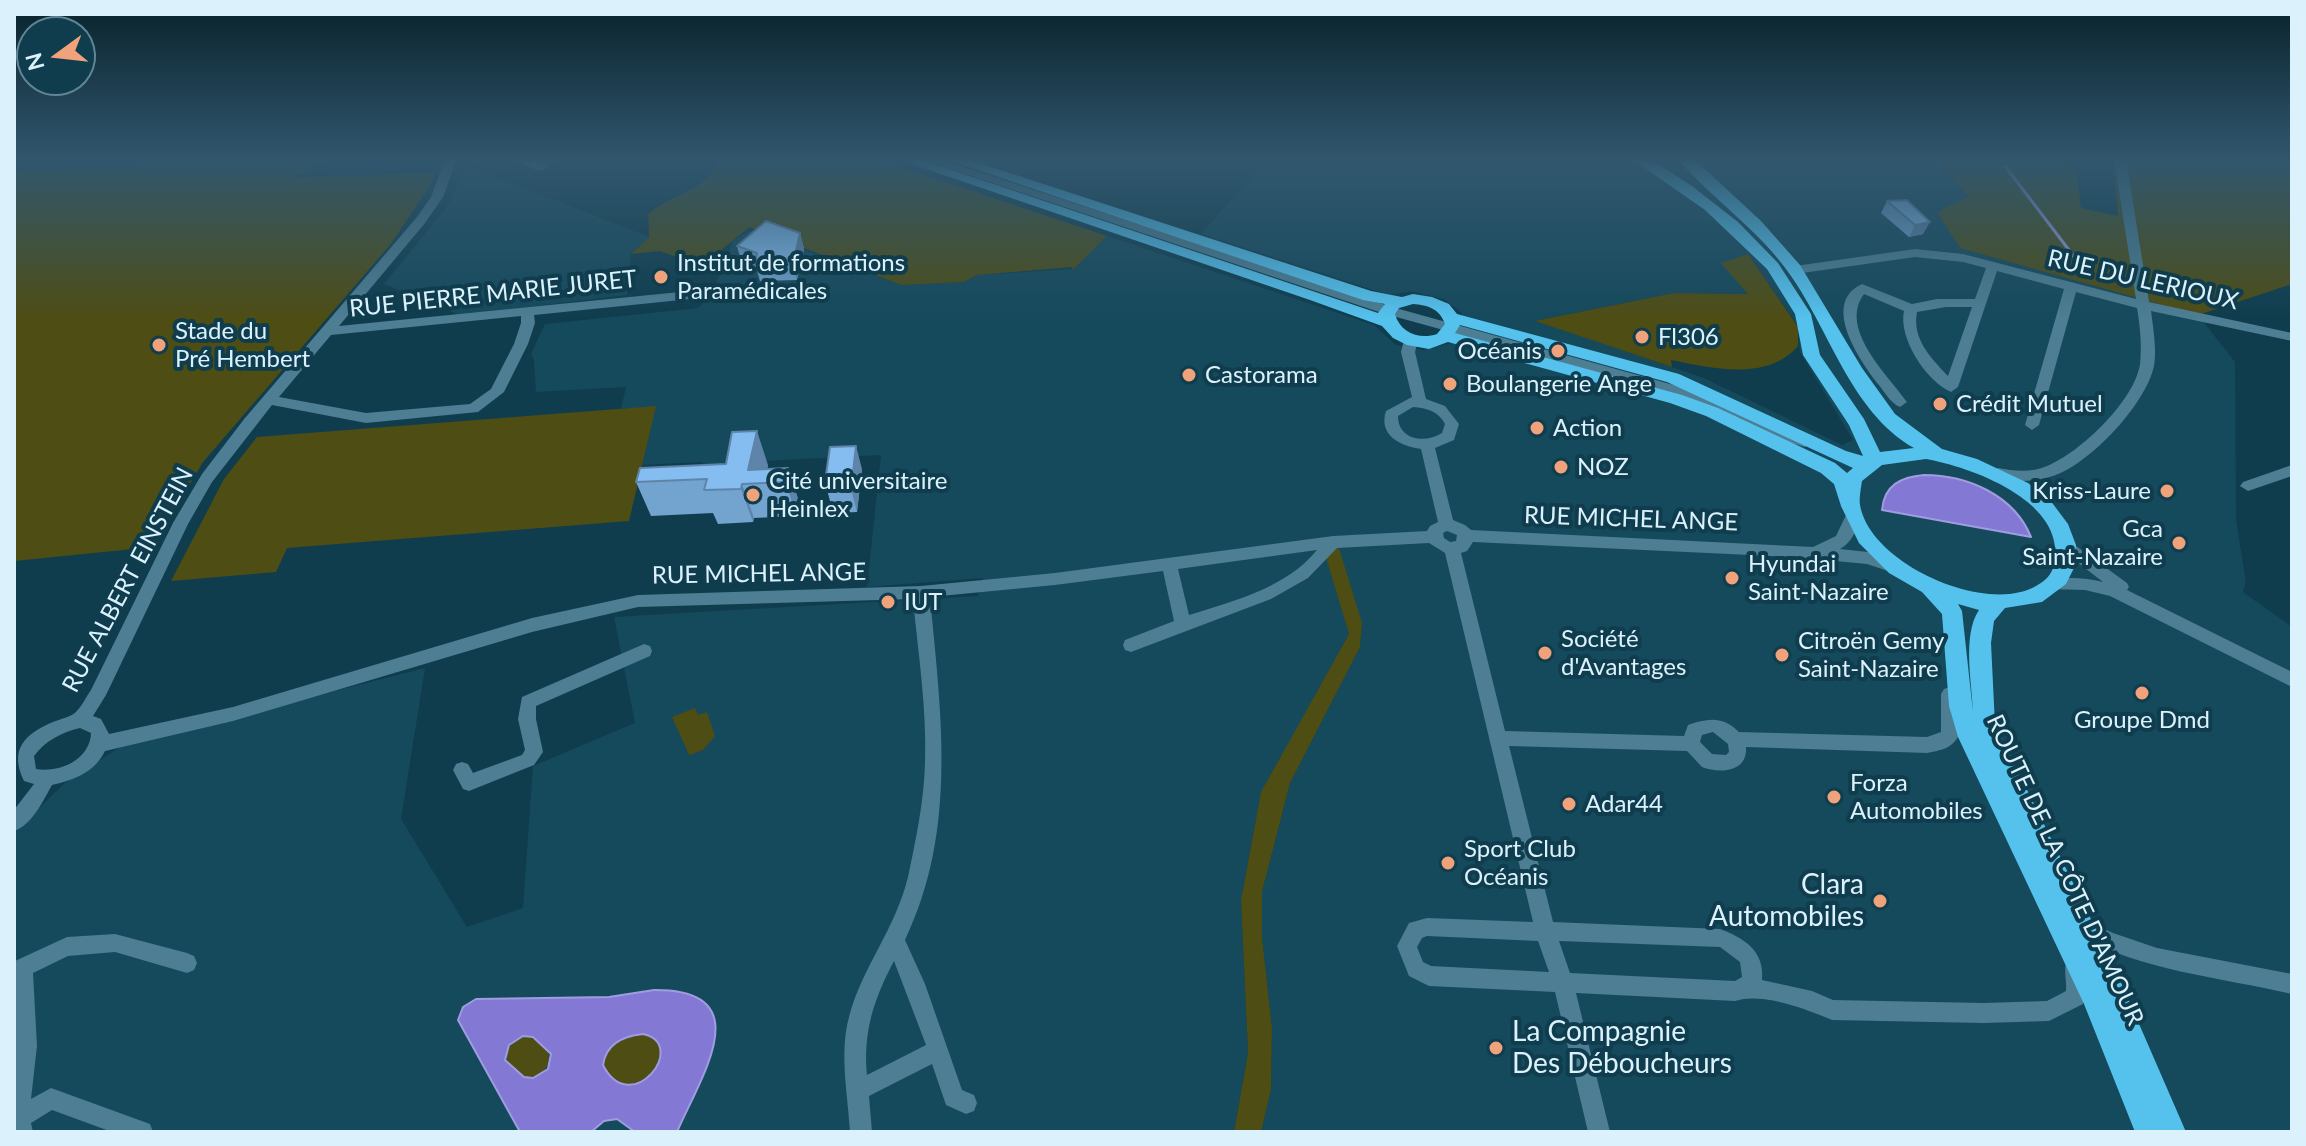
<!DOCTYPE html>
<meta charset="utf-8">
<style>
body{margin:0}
#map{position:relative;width:2306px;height:1146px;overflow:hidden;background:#0f3d4e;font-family:Lato,sans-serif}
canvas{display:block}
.frame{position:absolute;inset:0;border:16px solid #dbf2fd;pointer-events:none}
.north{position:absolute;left:16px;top:16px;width:80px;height:80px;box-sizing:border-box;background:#0f3d4e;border:2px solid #618594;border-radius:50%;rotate:255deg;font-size:22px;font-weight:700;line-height:32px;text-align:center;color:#dbf2fd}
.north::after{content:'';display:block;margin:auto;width:28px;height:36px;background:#f0a27a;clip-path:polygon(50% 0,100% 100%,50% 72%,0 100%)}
</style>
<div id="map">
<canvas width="2306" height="1146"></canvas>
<div class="frame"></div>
<div class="north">N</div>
</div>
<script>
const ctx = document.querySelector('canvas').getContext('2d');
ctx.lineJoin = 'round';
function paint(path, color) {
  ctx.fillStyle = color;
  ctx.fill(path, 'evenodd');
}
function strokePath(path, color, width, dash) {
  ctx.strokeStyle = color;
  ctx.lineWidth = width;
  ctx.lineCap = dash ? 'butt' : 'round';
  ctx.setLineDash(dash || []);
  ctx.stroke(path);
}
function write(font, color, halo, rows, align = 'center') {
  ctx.font = font + ' Lato,sans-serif';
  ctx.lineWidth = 8;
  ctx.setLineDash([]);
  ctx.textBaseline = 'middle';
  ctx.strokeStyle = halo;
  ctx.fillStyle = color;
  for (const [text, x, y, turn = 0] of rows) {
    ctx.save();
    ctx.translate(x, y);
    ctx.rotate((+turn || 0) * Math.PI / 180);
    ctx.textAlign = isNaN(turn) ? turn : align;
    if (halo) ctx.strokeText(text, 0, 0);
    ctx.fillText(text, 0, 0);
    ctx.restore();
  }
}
paint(new Path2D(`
 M1268,159H1936L1968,197L2198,315L2235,362L2236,520L2246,582L2243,592L2292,627V1132H1261L1271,1090L1272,1028L1262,937V892L1290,783L1360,647L1362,623L1324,549L1349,634L1261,793L1241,900L1248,1053L1234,1132H14V832L65,783L123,745L425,668L401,819L467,927L523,908L533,766L635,723L614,617L978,596L983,578L867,587L881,455L724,463L723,465L703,466V462L642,465L655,407L621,409L626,387L536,392L534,360L531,354L545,324L698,308L711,295L734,240L751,231L901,285L964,282L977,275L1074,269L1107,236L1374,325L1396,345L1423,350L1451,343L1462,313L1444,299L1412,291L1389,295L1201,234ZM1748,254L1798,326L1800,352L1853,440L1842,445L1704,378L1536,321L1674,293L1749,294L1722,263Z
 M466,165L649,237L631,254L627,295L460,315L384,284L447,207Z`), '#15495c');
paint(new Path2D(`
 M141,159H328L293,177L435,173L432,183L390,245L203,462L153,547L14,561V170L131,168Z
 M720,159H876L1107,236L1073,270L1072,267L977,275L964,282L901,285L749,227L702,266L660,251L631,254L649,237L648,214C672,193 707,192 720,159Z
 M1936,159H2062L2067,166L2076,168L2081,208L2118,216L2113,159H2292V284L2198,315L1960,248L1937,212L1968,197Z
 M1748,254L1798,327V346C1767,382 1711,368 1671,360L1672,367L1535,321L1674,293L1748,294L1721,263Z
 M656,406L629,521L287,548L276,572L171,581L224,479L257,437Z
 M1323,548H1339L1362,623L1360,647L1290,783L1262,892V937L1272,1028L1271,1090L1261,1132H1234L1248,1053L1241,900L1261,792L1349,634Z
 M695,708L698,715L707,712L715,736L703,750L689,755L672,717Z
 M643,1034C690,1044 632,1120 602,1065C606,1044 623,1036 643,1034Z
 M507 1057a21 21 0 1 1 42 0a21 21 0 1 1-42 0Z`), '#4e4d14');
const water = new Path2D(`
 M1924,475C1967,475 2014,495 2031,537L1882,510C1884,485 1901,477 1924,475Z
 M654,990C761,989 701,1076 677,1132H635L617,1119L604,1121L591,1132H520L458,1020L463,1007L476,999L609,997ZM643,1034C690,1044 631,1120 603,1065C606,1044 623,1036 643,1034ZM523,1036L533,1037L551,1054L548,1069L533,1078L524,1077L505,1060L509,1045Z`);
paint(water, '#8478d5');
strokePath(water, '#9e9de1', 2);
strokePath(new Path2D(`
 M2005,166L2088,275`), '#9e9de1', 3);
paint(new Path2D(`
 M445,159H457L443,197L425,223L339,326L710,289L717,293L710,297L534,315L535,323L528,344L504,392L478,412L366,423L272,405L212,482L188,524L106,695L93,716L101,719L109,734L233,707L532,618L638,595L921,586L1055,573L1333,536L1427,531L1430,526L1438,522L1421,449C1400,446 1378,435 1386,411L1412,397L1401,352L1404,340L1411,336L1418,340L1415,352L1426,399L1445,406L1459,424L1454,440L1435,448L1453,520L1465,525L1471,530L1813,547L1836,536L1847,513L1852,511L1860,517C1857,530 1852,542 1840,549L1868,552L1900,563L1902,567L1900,571L1894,573L1867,564L1793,557L1473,542L1467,551L1461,553L1505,731L1684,736L1688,725C1708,718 1723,716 1739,732L1927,737L1941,732V694L1944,689L1950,687L1956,689L1959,694V735C1952,749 1941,750 1927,753L1746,747C1748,772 1720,774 1702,767L1687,751L1509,746L1553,922L1720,929C1744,938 1765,951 1762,980L1812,991L1833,1000L1984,1003L2047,1001L2066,991C2067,981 2063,969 2067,960L2074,957L2081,960L2087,977L2083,1004L2049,1021L1984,1023L1832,1020C1806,1009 1762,992 1735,1001L1576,993L1610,1132H1588L1555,992L1429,986L1409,976L1397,946L1409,923L1427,918L1533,922L1445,553L1429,543L1337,548L1308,578L1271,599L1131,652L1125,650L1123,645L1125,640L1174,621L1163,571L1055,585L930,597C941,714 958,830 905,940L925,984L962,1090L974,1095L977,1103L974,1111L966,1114L946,1105L932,1064L869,1096L872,1132H850C848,1094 839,1054 849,1017C862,967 895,930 908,877C916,839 924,801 925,763C927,708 918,653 913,599L638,607L532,632L233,721L105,751C95,772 74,780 52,785C43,801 32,825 14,831V810L34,784L24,781C9,750 24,734 53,722C60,719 71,717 76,712C82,706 86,697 91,690L173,523L202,474L245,418L417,217L431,197ZM521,316V323L514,344L491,389L470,404L366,413L279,397L331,335ZM1413,407C1427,408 1438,411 1445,424L1442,433C1425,444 1398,440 1398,416ZM1447,531L1457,535L1456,541L1450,542L1444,538L1443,533ZM1317,550C1286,588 1234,601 1189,615L1178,569ZM80,728L91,733C90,759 61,773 36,769L34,756C45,741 62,732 80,728ZM1713,732L1728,744L1729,752L1726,755L1712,754L1700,742L1702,735ZM1427,936L1538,941L1549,972L1431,966L1423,962L1417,947L1422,938ZM1559,941L1720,947L1740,962L1742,977L1735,981L1570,973ZM894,961L926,1045L867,1075C863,1031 874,999 894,961Z
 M921,159H940L1392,307L1688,389L1776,428L1810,438L1812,442L1805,447L1766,436L1678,395L1382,313Z
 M2114,159H2126L2149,302L2292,333V341L2151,311C2153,327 2157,350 2154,366C2146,404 2090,464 2053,476C2033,482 2013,483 1993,477L1991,473L1998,468C2014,471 2031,473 2047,466C2080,453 2135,400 2140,364C2142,346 2140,325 2137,308L2076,292L2039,425L2032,430L2025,425L2064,289L1997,271L1958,387L1951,392C1926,381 1898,338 1904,311L1864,294C1838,329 1888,375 1907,402L1900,407C1890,403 1885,392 1878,384C1860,361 1820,303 1862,284L1912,304L1937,299H1975L1986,268L1963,262L1915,257L1795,274L1789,270L1795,266L1915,249L1963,254L2136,299ZM1946,307H1972L1948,376C1930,357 1912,339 1917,312Z
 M2292,465V476L2248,491L2240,486L2243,482Z
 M2065,538L2127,583L2129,587L2127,590L2292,672V687L2110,596L2085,590L2048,589L2046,585L2048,581C2066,576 2085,578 2103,582L2059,548L2057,544Z
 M644,644L650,646L652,651L650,656L536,706V719L543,752L534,765L469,791L463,789L453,770L456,764L462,762L468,764L473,773L522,755L525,750L518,719L522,697Z
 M2083,919L2113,933L2157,948L2292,974V994C2218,977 2144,971 2076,935L2073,928L2076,921Z
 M115,934L187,953L194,956L197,963L194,970L187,973L115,952L68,956L33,973L37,1046L31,1099L51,1088L150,1124L153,1132H112L52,1110L31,1123L33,1132H14L15,961L67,937Z`), '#4d7e93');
paint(new Path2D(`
 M897,159H919L1378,313L1385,304L1363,300L945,159H967L1371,291L1402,297L1413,294L1432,297L1449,304L1457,314L1679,374L1846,451L1863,456L1849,425L1803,355L1795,314L1767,269L1705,210L1632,159H1650L1692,186L1738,222L1778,263L1811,314L1820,355L1864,419L1880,452L1914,448C1849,411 1829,326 1786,269C1755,227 1711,198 1678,159H1694L1761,221L1800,265L1862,368L1895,414L1942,449L1977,459L2028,483L2050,500L2068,524L2076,545L2074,568L2066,584L2042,602L2005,608L1994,621L1991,643L1995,725L2113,964L2186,1132H2135L2084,1004L1958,737L1949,706L1942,614L1922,592L1889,573L1859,543L1841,506L1834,484L1821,473L1706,416L1670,403L1448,342L1429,349L1407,345L1393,338L1382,326L1310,300ZM1413,304C1428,305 1440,309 1445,324L1437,334C1420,340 1400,333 1395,314L1399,308ZM1460,325L1667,382L1853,468L1847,473L1835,463L1718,408L1682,395L1455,333ZM1926,459C1971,467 2062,500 2055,558C2054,571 2049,579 2036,586C1986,615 1870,564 1860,505C1859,498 1861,488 1862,481L1882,465ZM1958,604L1979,610C1962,635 1972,683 1973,712L1962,611Z`), '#55c2ee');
paint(new Path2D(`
 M509,159H558L540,171Z
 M1907,200L1923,234L1909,237L1881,213L1887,201Z
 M800,233L804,249L797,280L760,281L756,267L741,261L737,246Z
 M768,465L767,469L788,468L799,502L796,516L754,518L753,522L718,524L713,513L651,516L636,482Z
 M862,469L857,512L836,513L833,505H831L825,482Z`), '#73a3cf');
paint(new Path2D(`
 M535,159H558L540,171Z
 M1930,222L1923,234L1909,237L1915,225Z
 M800,233L804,249L797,280L793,264Z
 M757,431L768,465L764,483L748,470Z
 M856,446L862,469L857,512L851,489Z
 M788,468L799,502L796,516L786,482Z
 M742,484L754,518L753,522L741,489Z`), '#5e84a9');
const building = new Path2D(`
 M1907,200L1930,222L1915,225L1887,201Z
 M766,221L800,233L793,264L755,266L757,253L737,246Z
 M757,431L748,470L788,468L786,482L742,484L741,489L704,490L707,479L636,482L640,468L726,464L732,432Z
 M856,446L851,489L829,490L831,481L825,482L830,447Z`);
paint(building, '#86bdf1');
strokePath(building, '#5e84a9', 2);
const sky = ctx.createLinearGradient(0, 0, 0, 320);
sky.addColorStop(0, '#08222b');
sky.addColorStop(0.5, '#31576e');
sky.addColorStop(1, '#31576e00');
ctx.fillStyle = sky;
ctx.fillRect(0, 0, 2306, 320);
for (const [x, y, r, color] of [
 [661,277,8,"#f0a27a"],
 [1642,337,8,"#f0a27a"],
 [159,345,8,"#f0a27a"],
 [1558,351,8,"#f0a27a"],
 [1189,375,8,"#f0a27a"],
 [1450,384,8,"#f0a27a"],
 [1940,404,8,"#f0a27a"],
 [1537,428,8,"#f0a27a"],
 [1561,467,8,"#f0a27a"],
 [2167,491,8,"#f0a27a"],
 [753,495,8,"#f0a27a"],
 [2179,543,8,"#f0a27a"],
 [1732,578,8,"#f0a27a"],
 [888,602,8,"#f0a27a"],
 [1545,653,8,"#f0a27a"],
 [1782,655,8,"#f0a27a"],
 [2142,693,8,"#f0a27a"],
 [1834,797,8,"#f0a27a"],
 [1569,804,8,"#f0a27a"],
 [1448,863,8,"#f0a27a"],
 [1880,901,8,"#f0a27a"],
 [1496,1048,8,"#f0a27a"]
]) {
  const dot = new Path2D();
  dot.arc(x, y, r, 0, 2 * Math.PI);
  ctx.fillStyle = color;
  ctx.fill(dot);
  strokePath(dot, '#0f3d4e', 3);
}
write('24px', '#dbf2fd', '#0f3d4e', [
 ["Institut de formations",677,263],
 ["Paramédicales",677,291],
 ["Stade du",175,331],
 ["Pré Hembert",175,359],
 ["Fl306",1658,337],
 ["Océanis",1542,351,"right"],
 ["Castorama",1205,375],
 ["Boulangerie Ange",1466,384],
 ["Crédit Mutuel",1956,404],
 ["Action",1553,428],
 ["NOZ",1577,467],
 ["Cité universitaire",769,481],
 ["Heinlex",769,509],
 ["Kriss-Laure",2151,491,"right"],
 ["Gca",2163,529,"right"],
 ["Saint-Nazaire",2163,557,"right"],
 ["Hyundai",1748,564],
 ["Saint-Nazaire",1748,592],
 ["IUT",904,602],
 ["Société",1561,639],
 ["d'Avantages",1561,667],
 ["Citroën Gemy",1798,641],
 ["Saint-Nazaire",1798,669],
 ["Groupe Dmd",2142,720,"center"],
 ["Forza",1850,783],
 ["Automobiles",1850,811],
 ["Adar44",1585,804],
 ["Sport Club",1464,849],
 ["Océanis",1464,877]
], 'left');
write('24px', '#dbf2fd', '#0f3d4e', [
 ["RUE DU LERIOUX",2143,280,13],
 ["RUE PIERRE MARIE JURET",493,294,-6],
 ["RUE MICHEL ANGE",1631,519,2],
 ["RUE MICHEL ANGE",759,574,-1],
 ["RUE ALBERT EINSTEIN",128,580,-62],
 ["ROUTE DE LA CÔTE D'AMOUR",2065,870,65]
]);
write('28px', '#dbf2fd', '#0f3d4e', [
 ["Clara",1864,885],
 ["Automobiles",1864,917],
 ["La Compagnie",1512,1032,"left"],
 ["Des Déboucheurs",1512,1064,"left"]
], 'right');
</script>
